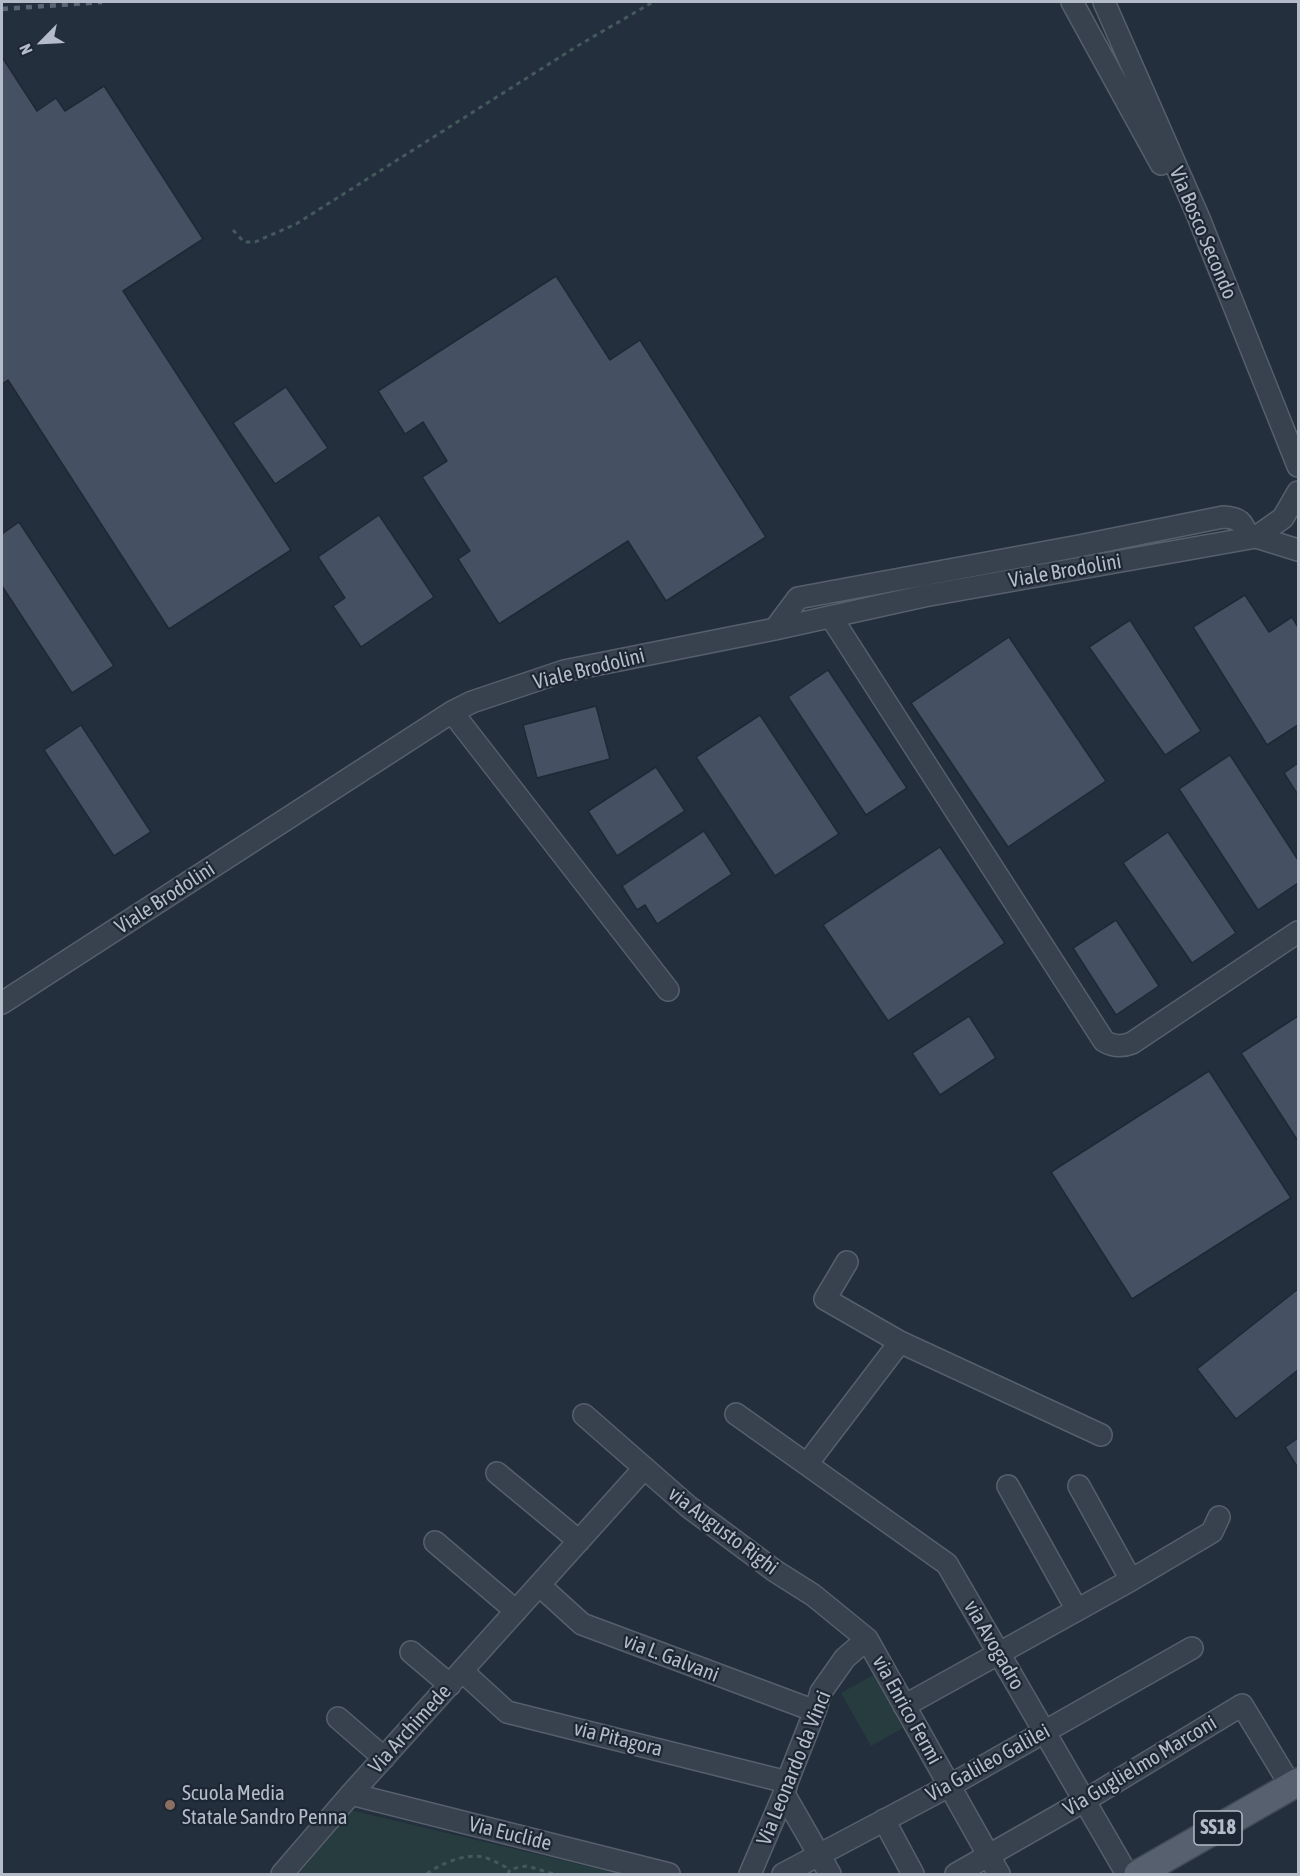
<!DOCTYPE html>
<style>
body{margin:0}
#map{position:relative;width:1300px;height:1876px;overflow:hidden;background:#242f3e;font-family:"Asap Condensed",sans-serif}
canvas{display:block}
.frame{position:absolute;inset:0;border:3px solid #b4bcc9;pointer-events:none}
.north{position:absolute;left:12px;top:12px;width:60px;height:60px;-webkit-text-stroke:4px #1d2633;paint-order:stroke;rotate:246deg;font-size:16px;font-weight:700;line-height:24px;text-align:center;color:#b4bcc9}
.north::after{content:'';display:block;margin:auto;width:21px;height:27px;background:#b4bcc9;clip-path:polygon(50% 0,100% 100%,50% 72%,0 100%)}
</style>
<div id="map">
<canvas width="1300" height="1876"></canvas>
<div class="frame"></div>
<div class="north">N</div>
</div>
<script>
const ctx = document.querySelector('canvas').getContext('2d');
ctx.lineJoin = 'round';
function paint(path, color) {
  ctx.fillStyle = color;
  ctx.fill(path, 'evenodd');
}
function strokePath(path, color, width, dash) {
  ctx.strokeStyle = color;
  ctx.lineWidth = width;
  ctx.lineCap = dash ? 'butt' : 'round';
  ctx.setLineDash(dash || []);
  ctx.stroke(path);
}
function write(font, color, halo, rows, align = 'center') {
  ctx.font = font + ' "Asap Condensed",sans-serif';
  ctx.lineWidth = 4.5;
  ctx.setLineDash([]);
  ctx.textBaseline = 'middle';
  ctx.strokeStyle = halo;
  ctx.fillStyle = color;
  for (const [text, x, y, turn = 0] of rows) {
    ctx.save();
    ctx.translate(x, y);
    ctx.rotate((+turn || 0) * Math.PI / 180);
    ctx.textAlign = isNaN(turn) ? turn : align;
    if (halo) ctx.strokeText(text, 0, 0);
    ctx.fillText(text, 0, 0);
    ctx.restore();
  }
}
paint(new Path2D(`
 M873,1675L903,1728L871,1746L841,1693Z
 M350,1810L620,1874H299Z`), '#263c3f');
const building = new Path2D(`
 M2,57L37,111L56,98L65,111L104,86L203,239L123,291L291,550L169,629L8,380L2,384Z
 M556,276L610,360L640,340L766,537L666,601L628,541L499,624L458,559L470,551L422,477L447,461L423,422L405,434L378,391Z
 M286,387L328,448L275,484L233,423Z
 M379,515L434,597L361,647L333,606L345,598L318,557Z
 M19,522L114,666L72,693L2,586V534Z
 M1245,595L1269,632L1292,617L1298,627V725L1267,745L1193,627Z
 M1130,620L1201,731L1165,755L1089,647Z
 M1009,637L1106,781L1008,847L911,703Z
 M828,670L907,788L866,815L788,697Z
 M596,706L610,759L537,778L523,725Z
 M760,715L839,834L775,876L696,757Z
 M81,725L151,832L114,856L44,750Z
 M1230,755L1298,860V883L1258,910L1179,789Z
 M1298,763V795L1284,773Z
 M656,767L685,811L617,856L588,811Z
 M704,831L732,874L657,924L645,905L637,910L622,886Z
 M1168,832L1236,933L1192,963L1123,863Z
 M940,847L1005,943L888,1021L823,925Z
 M1116,920L1159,986L1116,1015L1073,948Z
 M969,1016L996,1058L940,1095L912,1053Z
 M1298,1016V1141L1241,1053Z
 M1209,1071L1291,1198L1132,1299L1051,1172Z
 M1298,1289V1370L1236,1419L1197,1369Z
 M1298,1438V1468L1285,1447Z`);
paint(building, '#455162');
strokePath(building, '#1f2835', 1.5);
const minor = new Path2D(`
 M1072,2L1161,164
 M1104,2L1198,216L1298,466
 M1256,537L1283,518L1298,492
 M831,617L1104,1041C1114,1047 1122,1047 1132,1043L1298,932
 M775,629L798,598L1079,546L1223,517C1241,518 1242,522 1249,538
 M452,712L668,990
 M2,1003L452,712L472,702L564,671L775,629L924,596L1256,537L1298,550
 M847,1262L825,1299L900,1342
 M736,1414L947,1564L1127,1874
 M584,1415L689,1507L775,1571L813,1595L867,1639L999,1874
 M807,1464L900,1342L1101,1435
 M497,1473L579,1541
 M1008,1486L1077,1610
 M1079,1486L1131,1580
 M435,1542L516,1611
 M539,1585L582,1624L815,1711
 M411,1652L450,1685
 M462,1671L507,1712L787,1782
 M904,1706L1131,1580L1212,1532L1219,1517
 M338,1718L384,1758
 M351,1794L669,1874
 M784,1794L830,1874
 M884,1820L913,1874
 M282,1874L351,1794L639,1474L645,1471
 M750,1874L784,1794L787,1782L815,1711L821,1692L845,1658L867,1639
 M783,1874L949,1786L1192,1648
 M956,1874L1084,1801L1242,1705L1291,1786`);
const major = new Path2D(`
 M1138,1874L1298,1782`);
strokePath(minor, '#565f6c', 24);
strokePath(major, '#414a57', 30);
strokePath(new Path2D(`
 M233,230L244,242H255L296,224L579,45L653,2
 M427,1874C439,1864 466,1853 483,1857C492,1859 501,1865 510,1869
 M508,1874L510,1869L527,1866L554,1874`), '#44595c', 3, [4.5, 4.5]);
strokePath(minor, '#38414e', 21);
strokePath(major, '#56606e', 27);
strokePath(new Path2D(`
 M2,9L102,2`), '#5a6575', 4.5, [6, 6]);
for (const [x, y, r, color] of [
 [170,1805,6,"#8d6e63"]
]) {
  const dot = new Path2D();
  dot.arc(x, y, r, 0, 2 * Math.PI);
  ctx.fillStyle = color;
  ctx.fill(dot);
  strokePath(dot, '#1d2633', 2);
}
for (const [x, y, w] of [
 [1218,1828,48]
]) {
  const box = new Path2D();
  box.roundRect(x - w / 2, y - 17, w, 34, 4.5);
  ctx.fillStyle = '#1d2633';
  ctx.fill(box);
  strokePath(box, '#b4bcc9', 1.5);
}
write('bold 20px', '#b4bcc9', null, [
 ["SS18",1218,1828]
]);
write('21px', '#b4bcc9', '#1d2633', [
 ["Via Bosco Secondo",1203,233,67],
 ["Viale Brodolini",1065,571,-10],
 ["Viale Brodolini",589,669,-14],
 ["Viale Brodolini",165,898,-33],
 ["via Augusto Righi",723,1531,37],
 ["via Avogadro",994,1645,60],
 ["via L. Galvani",671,1658,21],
 ["via Enrico Fermi",907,1710,61],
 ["Via Archimede",410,1729,-48],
 ["via Pitagora",618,1739,14],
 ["Via Galileo Galilei",988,1763,-29],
 ["Via Guglielmo Marconi",1140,1766,-31],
 ["Via Leonardo da Vinci",794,1768,-68],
 ["Via Euclide",510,1834,14]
]);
write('21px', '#b4bcc9', '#1d2633', [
 ["Scuola Media",182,1793],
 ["Statale Sandro Penna",182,1817]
], 'left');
</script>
